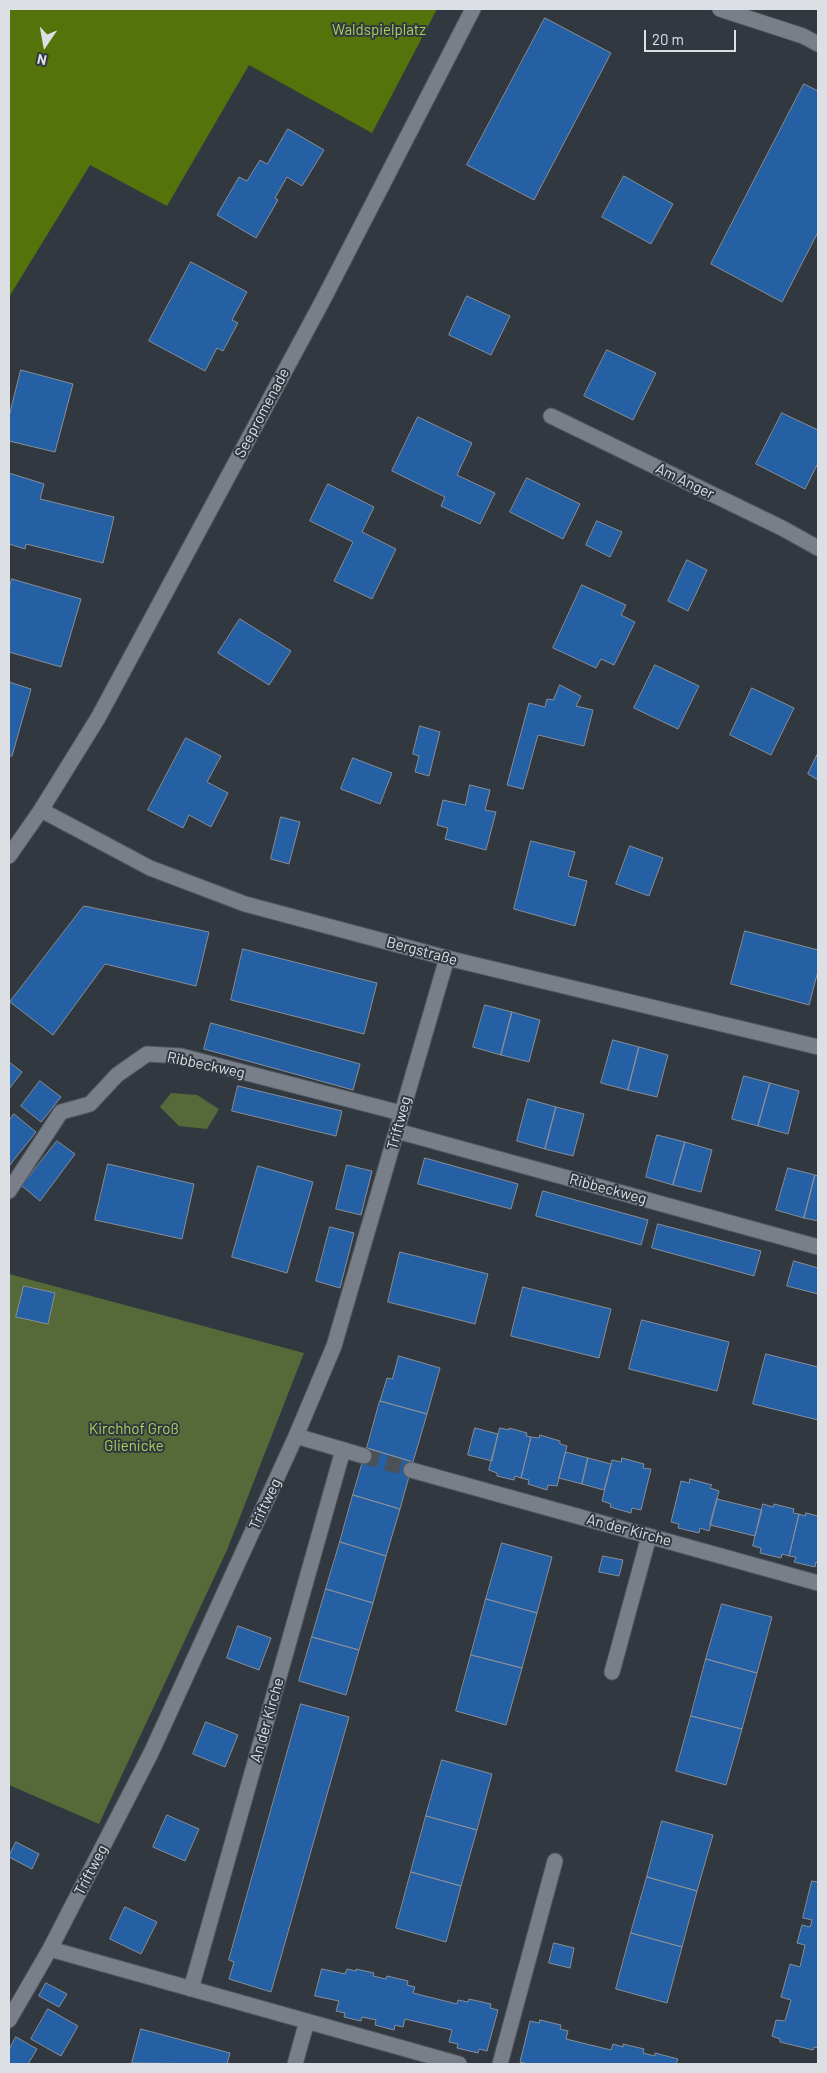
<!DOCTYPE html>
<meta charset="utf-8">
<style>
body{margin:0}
#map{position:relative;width:827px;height:2073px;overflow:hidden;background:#323840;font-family:Barlow,sans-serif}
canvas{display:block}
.frame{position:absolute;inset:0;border:10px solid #dce0e5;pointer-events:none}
.north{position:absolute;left:20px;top:20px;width:50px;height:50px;-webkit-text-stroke:4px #323840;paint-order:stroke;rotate:192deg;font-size:14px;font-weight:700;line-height:20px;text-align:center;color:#dce0e5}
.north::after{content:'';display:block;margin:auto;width:18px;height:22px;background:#dce0e5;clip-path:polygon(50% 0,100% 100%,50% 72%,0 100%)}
.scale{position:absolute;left:644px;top:30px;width:92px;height:22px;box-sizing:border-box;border:2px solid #dce0e5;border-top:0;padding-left:6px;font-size:15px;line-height:18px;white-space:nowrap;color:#dce0e5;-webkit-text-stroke:4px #323840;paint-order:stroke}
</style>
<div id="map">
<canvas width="827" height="2073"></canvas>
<div class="frame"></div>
<div class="north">N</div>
<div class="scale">20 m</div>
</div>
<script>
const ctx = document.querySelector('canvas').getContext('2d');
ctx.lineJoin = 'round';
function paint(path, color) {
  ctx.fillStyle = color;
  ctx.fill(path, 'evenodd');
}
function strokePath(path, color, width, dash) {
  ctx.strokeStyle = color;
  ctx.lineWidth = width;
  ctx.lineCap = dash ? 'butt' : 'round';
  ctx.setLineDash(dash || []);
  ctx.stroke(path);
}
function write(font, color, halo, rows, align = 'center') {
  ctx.font = font + ' Barlow,sans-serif';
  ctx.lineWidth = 4;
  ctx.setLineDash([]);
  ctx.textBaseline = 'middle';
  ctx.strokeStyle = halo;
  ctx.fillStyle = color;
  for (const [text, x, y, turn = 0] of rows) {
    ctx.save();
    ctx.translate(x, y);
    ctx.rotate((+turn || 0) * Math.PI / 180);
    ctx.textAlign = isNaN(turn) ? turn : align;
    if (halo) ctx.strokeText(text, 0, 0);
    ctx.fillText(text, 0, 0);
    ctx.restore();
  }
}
paint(new Path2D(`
 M171,1093L197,1095L219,1109L207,1129L179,1126L160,1107Z
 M9,1274L304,1353L227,1550L99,1824L9,1785Z`), '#566938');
paint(new Path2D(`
 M9,9H437L372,133L249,65L167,206L90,165L9,297Z`), '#54730b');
const building = new Path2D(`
 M545,18L611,53L534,200L467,165Z
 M804,84L818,91V232L782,302L711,264Z
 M288,129L324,150L302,186L287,177L275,198L278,200L256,238L217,215L239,177L247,181L260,160L267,164Z
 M624,176L673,204L651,244L602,217Z
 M191,262L247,292L232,320L238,323L223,351L217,348L205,371L149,341Z
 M467,296L510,316L491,355L449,335Z
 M607,350L656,373L633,420L584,396Z
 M21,370L73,384L55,452L9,441V417Z
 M782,413L818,430V463L805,489L756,464Z
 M418,417L472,443L457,475L495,493L480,524L441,506L445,497L392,471Z
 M9,473L44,484L40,499L114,517L103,563L26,544L25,549L9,544Z
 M527,478L580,504L563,539L510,512Z
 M328,484L374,507L362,532L396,549L372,599L334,581L353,542L310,521Z
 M597,521L622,532L610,557L586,545Z
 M687,560L707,570L688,611L668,601Z
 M12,579L81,599L61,667L9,652V589Z
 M582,585L626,605L621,615L635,622L614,665L601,659L596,668L553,648Z
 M240,619L291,651L269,685L218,653Z
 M655,665L699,686L678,729L634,708Z
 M9,682L31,689L12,756H9Z
 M560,685L581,696L576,706L593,710L584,746L538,735L523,789L507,785L529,703L545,707L547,699L553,700Z
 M752,688L794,708L771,755L730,735Z
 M420,726L440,732L429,776L415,772L419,756L413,754Z
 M186,738L221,756L207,782L228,793L211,827L189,815L183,828L148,810Z
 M818,753V780L808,774Z
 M353,758L392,773L380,804L341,789Z
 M470,785L490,790L485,810L496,812L486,850L445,839L448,828L437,825L443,800L465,805Z
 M281,817L300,822L289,864L271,859Z
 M531,841L575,852L568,876L587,881L575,926L514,909Z
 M630,846L663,858L649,896L616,884Z
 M84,906L209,932L196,986L105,964L53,1035L10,1002Z
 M745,931L818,950V971L809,1005L731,984Z
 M243,949L377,983L364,1034L231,1000Z
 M485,1005L512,1012L501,1055L473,1047Z
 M512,1012L540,1020L529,1062L501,1055Z
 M211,1023L360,1064L353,1090L204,1049Z
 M613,1040L639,1047L628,1090L601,1083Z
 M639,1047L668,1055L657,1097L628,1090Z
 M9,1062L22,1072L9,1089Z
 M744,1076L770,1083L758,1126L732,1119Z
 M40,1081L61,1097L41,1122L21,1106Z
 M770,1083L799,1091L788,1134L758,1126Z
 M238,1086L342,1111L336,1136L232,1111Z
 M528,1099L556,1107L545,1149L517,1141Z
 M556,1107L584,1114L573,1156L545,1149Z
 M14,1114L36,1132L9,1166V1121Z
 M657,1135L685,1142L673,1185L646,1177Z
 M57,1141L75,1154L40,1201L22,1186Z
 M685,1142L712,1150L701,1192L673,1185Z
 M425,1158L518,1184L511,1209L418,1184Z
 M108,1164L194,1184L182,1239L95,1220Z
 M347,1165L372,1171L361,1215L336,1209Z
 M258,1166L313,1182L287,1273L232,1257Z
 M788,1168L815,1175L804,1218L776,1210Z
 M815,1175L818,1176V1221L804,1218Z
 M543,1191L648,1220L641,1245L536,1216Z
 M658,1224L761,1251L754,1276L652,1248Z
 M330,1227L354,1233L340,1288L316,1281Z
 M400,1252L488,1274L475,1324L388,1302Z
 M794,1261L818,1268V1294L787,1286Z
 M24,1286L55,1293L48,1324L16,1317Z
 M523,1287L611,1309L599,1358L511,1336Z
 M642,1320L729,1342L717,1391L629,1369Z
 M766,1354L818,1367V1420L753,1404Z
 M399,1356L440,1368L427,1414L380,1401L387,1378L392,1379Z
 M380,1401L427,1414L413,1462L367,1448Z
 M475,1428L498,1434L492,1461L468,1455Z
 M500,1428L509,1430V1428L527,1433L526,1436L531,1437L521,1478L515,1476L514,1480L497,1476V1473L489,1470Z
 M540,1435L560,1441V1444L567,1446L557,1486L548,1485L547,1490L528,1484L529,1480L521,1478L531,1437L539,1438Z
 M367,1448L413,1462L400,1509L353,1495Z
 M566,1452L588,1458L582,1484L559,1478Z
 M588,1458L611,1464L604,1490L582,1484Z
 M622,1458L644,1464L643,1468L651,1469L641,1510L632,1508L631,1513L610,1507L611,1504L602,1501L612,1460L621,1462Z
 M690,1479L712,1485L710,1488L719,1491L709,1531L700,1528L699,1533L678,1528L679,1524L671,1522L681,1481L689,1483Z
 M353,1495L400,1509L386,1556L340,1542Z
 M717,1499L762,1510L755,1536L710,1525Z
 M763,1504L773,1507L774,1504L794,1509L793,1513L799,1514L789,1556L782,1554L781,1558L760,1553L761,1548L753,1546Z
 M806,1513L818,1516V1563L816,1562L815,1567L794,1562L796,1557L789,1556L799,1514L805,1516Z
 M340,1542L386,1556L373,1603L326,1589Z
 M502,1543L552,1557L537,1613L486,1599Z
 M603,1556L623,1560L619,1576L599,1572Z
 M326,1589L373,1603L359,1650L312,1637Z
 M486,1599L537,1613L522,1668L471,1655Z
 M722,1604L772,1617L757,1673L706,1659Z
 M238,1626L271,1638L259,1670L227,1658Z
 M312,1637L359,1650L346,1695L299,1681Z
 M471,1655L522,1668L506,1725L456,1711Z
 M706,1659L757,1673L742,1729L691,1716Z
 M301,1704L349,1717L271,1992L229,1979L234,1962L229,1960Z
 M691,1716L742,1729L726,1785L676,1771Z
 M206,1722L238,1735L225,1767L193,1754Z
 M442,1760L492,1774L477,1830L426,1816Z
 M167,1815L199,1829L185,1861L153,1847Z
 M426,1816L477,1830L461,1886L411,1872Z
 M662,1821L713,1835L697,1891L647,1877Z
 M16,1842L39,1854L32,1869L9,1857Z
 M411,1872L461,1886L446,1942L396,1928Z
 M647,1877L697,1891L682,1947L631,1933Z
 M812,1881L818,1882V2048L814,2047L813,2050L780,2042V2039L772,2036L776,2020L785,2021L791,2000L781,1997L790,1964L800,1967L805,1945L797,1943L802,1925L810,1927L812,1920L803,1918Z
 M125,1907L157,1922L141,1954L110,1939Z
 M631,1933L682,1947L667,2003L616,1989Z
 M554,1943L574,1948L570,1968L549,1963Z
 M322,1969L345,1974L347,1969L356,1971V1969L374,1973L373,1976L386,1979L387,1976L408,1981L407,1985L415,1987L413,1993L457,2004L458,2000L468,2002L469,1999L491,2004L490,2008L498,2010L487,2051L479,2049L478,2053L457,2048L458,2044L449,2042L452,2030L405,2019L403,2027L395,2025L394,2030L375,2025L376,2020L362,2017L361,2021L344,2017L345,2013L336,2011L339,2001L315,1996Z
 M46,1983L67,1994L59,2007L39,1996Z
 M48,2009L78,2026L61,2056L31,2039Z
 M540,2020L561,2025L560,2029L568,2031L566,2039L611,2050L613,2044L623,2047V2044L644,2049L643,2053L655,2056V2053L678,2059L676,2064H528L520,2062L530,2021L539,2023Z
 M141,2029L230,2053L227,2064L132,2063Z
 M16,2037L37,2049L28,2064H9V2050Z`);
paint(building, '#255fa4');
strokePath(building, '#878e97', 1);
strokePath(new Path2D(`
 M364,1456L411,1470`), '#4c5159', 15, [15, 8]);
const minor = new Path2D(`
 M720,9L803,36L818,44
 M551,416L782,528L818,548
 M41,810L150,868L245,904L447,958L818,1047
 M9,856L41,810L98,718L322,302L473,9
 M397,1131L818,1247
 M9,1191L61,1112L90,1104L117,1075L147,1054L181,1056L401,1113
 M296,1436L364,1456
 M411,1470L818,1583
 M612,1672L649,1536
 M50,1949L459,2064
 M191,1989L343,1450
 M9,2020L50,1949L151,1753L296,1436L334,1346L447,958
 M295,2064L307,2021
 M500,2064L555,1861`);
strokePath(minor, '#50565c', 17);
strokePath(minor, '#787f88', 15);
write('15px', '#a6d259', '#323840', [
 ["Waldspielplatz",379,30],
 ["Kirchhof Groß",134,1429],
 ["Glienicke",134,1446]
]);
write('15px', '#dce0e5', '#323840', [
 ["Seepromenade",262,413,-62],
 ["Am Anger",685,481,26],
 ["Bergstraße",422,951,15],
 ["Ribbeckweg",206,1065,12],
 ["Triftweg",399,1123,-75],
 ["Ribbeckweg",608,1189,15],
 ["Triftweg",265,1504,-65],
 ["An der Kirche",629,1530,15],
 ["An der Kirche",267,1720,-74],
 ["Triftweg",91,1870,-63]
]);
</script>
